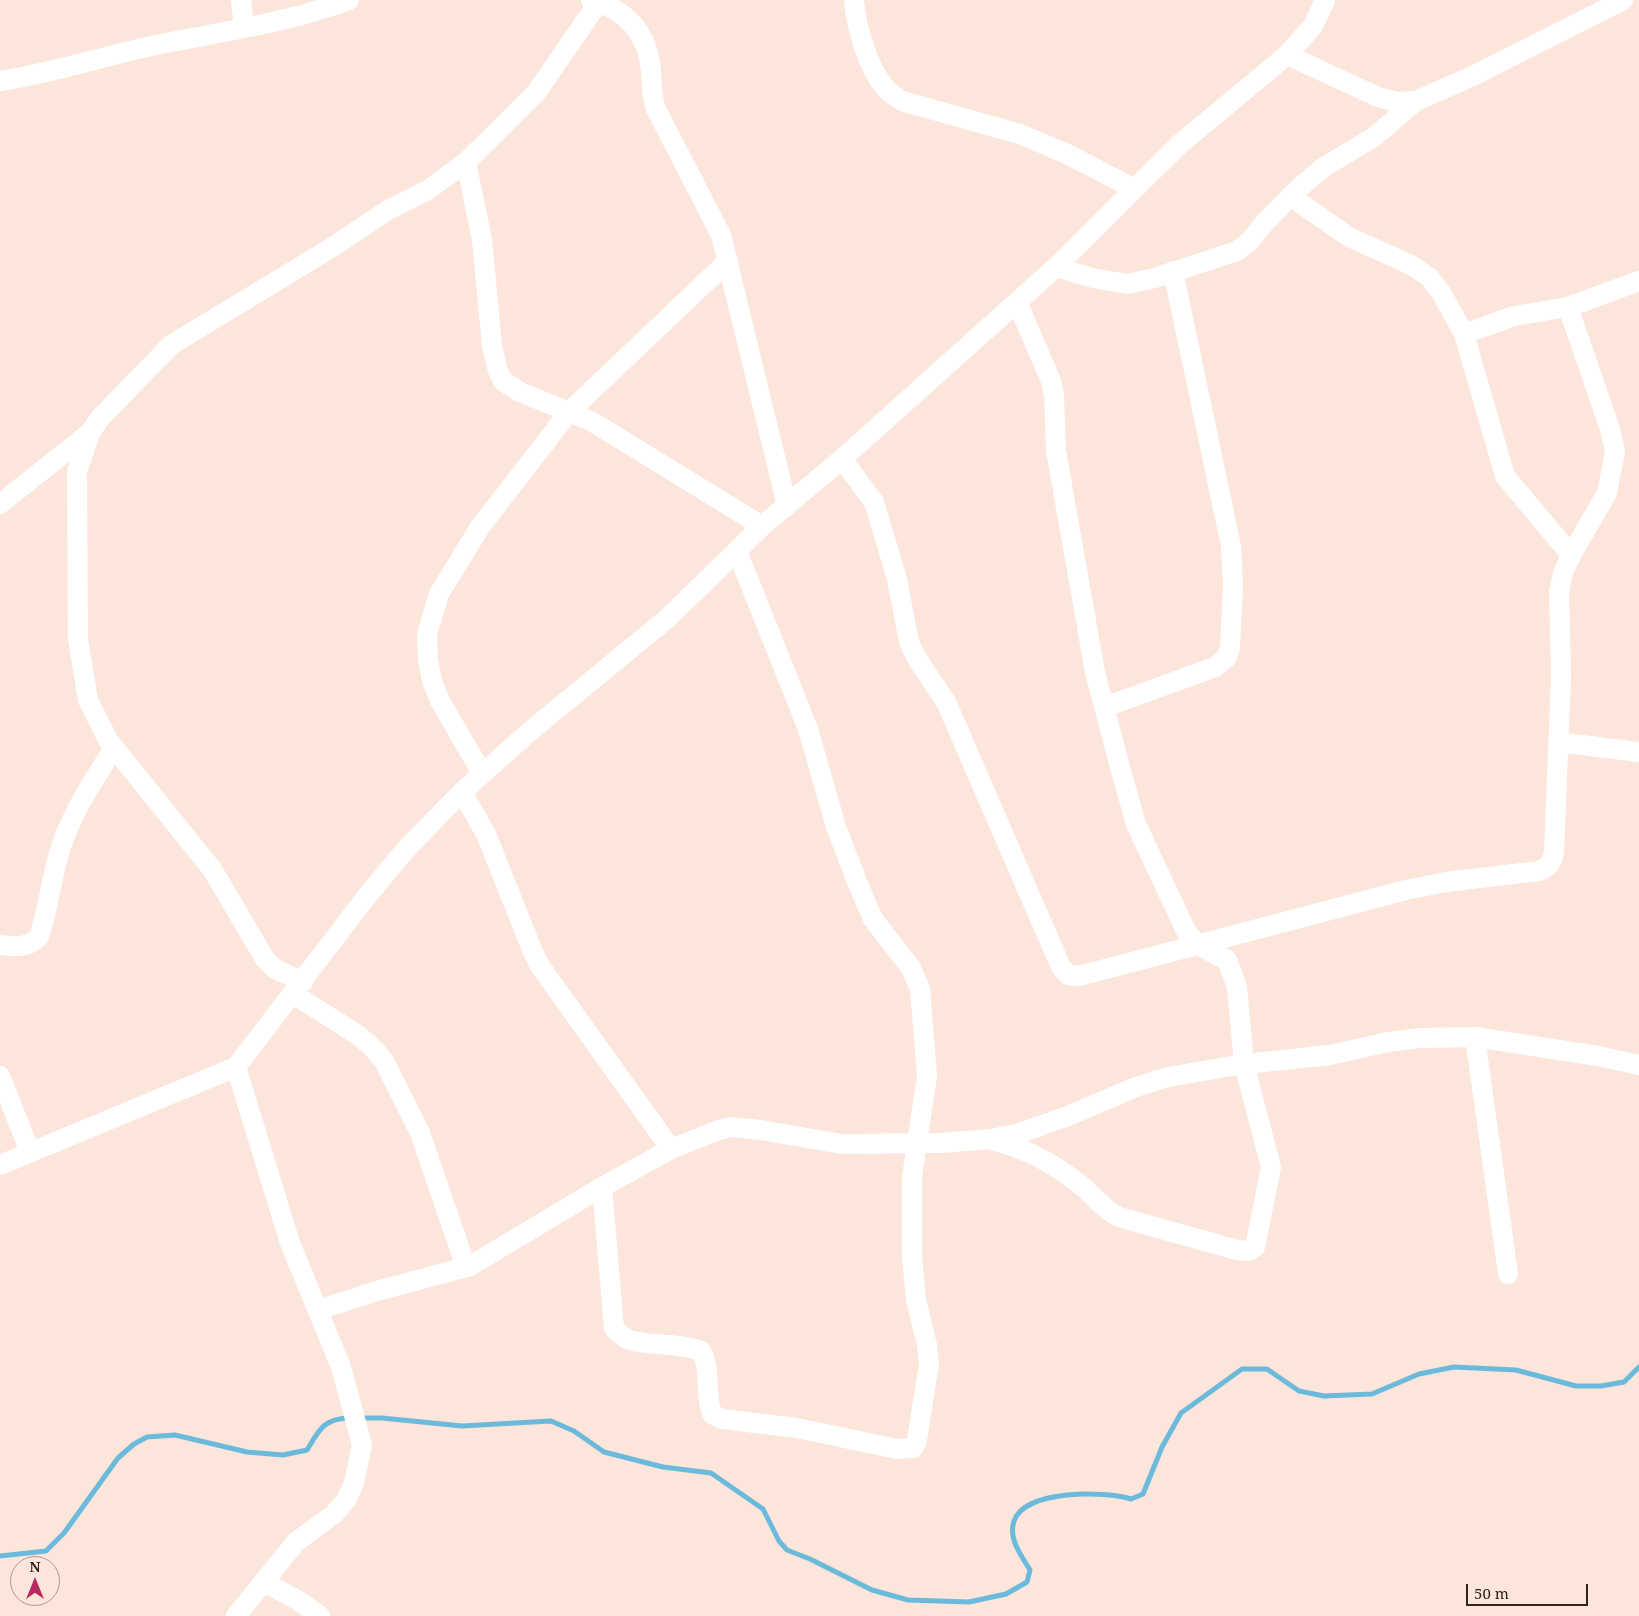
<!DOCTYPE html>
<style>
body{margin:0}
#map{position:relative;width:1639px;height:1616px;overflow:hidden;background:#fce5db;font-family:"Noto Serif",serif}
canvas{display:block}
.north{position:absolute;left:10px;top:1556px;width:50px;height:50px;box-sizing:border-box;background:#fce5db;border:1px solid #ab988f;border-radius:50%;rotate:0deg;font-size:14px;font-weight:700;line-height:20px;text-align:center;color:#31241d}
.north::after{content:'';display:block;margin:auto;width:18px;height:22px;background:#b72a5f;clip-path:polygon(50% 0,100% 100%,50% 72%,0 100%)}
.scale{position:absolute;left:1466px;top:1584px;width:122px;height:22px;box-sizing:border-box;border:2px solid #31241d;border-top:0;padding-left:6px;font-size:15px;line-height:18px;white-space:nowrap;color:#31241d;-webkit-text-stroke:4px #fce5db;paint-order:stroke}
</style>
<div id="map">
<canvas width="1639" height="1616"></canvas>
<div class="north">N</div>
<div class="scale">50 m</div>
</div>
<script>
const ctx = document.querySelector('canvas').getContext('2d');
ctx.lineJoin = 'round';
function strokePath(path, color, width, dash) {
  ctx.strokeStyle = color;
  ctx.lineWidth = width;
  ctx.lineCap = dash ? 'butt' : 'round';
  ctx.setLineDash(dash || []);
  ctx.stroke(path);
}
strokePath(new Path2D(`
 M359,1418H382L462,1426L551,1421L574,1431L604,1452L663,1467L711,1473L763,1509L779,1541L787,1550L810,1559L872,1590L908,1600L969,1602L1006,1594L1027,1582L1030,1570C1021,1555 1008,1539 1014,1521C1025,1489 1106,1491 1131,1499L1143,1494L1162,1447L1181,1413L1242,1369H1267L1299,1391L1324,1396L1372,1394L1419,1374L1454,1367L1516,1370L1576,1386H1601L1624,1382L1639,1367
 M0,1556L46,1551L64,1533L118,1458L134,1444L147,1437L175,1435L247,1452L283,1455L307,1450C319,1430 324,1418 350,1418`), '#6bbadc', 5);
strokePath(new Path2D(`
 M241,0L244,28
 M591,0C627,10 648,33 651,71C652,84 651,96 656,109L721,235L787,506
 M854,0C856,27 868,68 886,89C890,94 897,97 902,101L1020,134L1065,153L1133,188
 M1287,55L1378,97L1398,102L1416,101L1475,75L1623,0
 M0,81C53,73 104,56 156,45C221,32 287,23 349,0
 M466,162L482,240L492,346L498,371L503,381L520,392L591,421L762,526
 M1290,196L1349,237L1411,265L1429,277L1442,294L1464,334L1505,476L1571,555
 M1056,267L1093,278L1127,284L1155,278L1237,251L1250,241L1266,221L1299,188L1324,167L1374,137L1416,101
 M1464,334L1514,316L1568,307L1639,281
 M842,459L874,502L897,579L909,642L916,657L946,702L1061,967L1068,975L1079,976L1406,890L1446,882L1539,871C1549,867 1552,863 1554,852L1561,677L1559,592L1563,573L1571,555L1607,493L1615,451L1610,429L1568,307
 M0,504L88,434
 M1105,707L1215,667L1227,657L1230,648L1233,584L1231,546L1173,271
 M1558,742L1639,752
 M482,773L440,701L432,681L428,660L427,634L439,594L480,527L569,412L728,261
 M462,792L486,834L533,952L540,966L671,1149
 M0,945C13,947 31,948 39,936C49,908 51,878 60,850C72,812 93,781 114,748
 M303,982L275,969L265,959L212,869L108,740L88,700L78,639L77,471L91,431L101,417L171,345L331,248L388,210L428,190L466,162L536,93L600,0
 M293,994L358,1035L373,1048L384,1061L420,1133L466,1267
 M1475,1037L1508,1274
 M236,1067L290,1243L341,1367L362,1445L354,1483L346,1500L334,1514L296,1542L236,1616
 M0,1076L30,1152
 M994,1141C1026,1148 1058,1166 1083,1187C1095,1197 1104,1210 1119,1217L1237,1250L1249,1251L1255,1247L1271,1167L1244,1064L1237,987L1227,960L1198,945L1187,933L1136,824L1121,771L1095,672L1056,451L1054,396L1051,381L1017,302
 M0,1165L236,1067L367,896L407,848L462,792L528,733L669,617L762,526L842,459L1056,267L1180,144L1287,55L1313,26L1325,0
 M602,1187L614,1328C619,1333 623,1338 630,1340C653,1347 676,1342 701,1351C712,1370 704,1394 712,1414L722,1419L797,1428L897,1449L913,1448L917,1440L929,1364L927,1345L916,1300L912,1256V1177L927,1076L920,989L911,968L873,919L858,884L836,827L808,729L737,551
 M318,1310L377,1291L470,1266L602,1187L671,1149L719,1130L731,1127L760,1130L842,1144L941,1143L990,1139L1017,1134L1068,1116L1136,1087L1168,1077L1244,1064L1330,1055L1388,1042L1420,1038L1475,1037L1598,1056L1639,1065
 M264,1582L299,1601L320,1616`), '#fff', 20);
</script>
